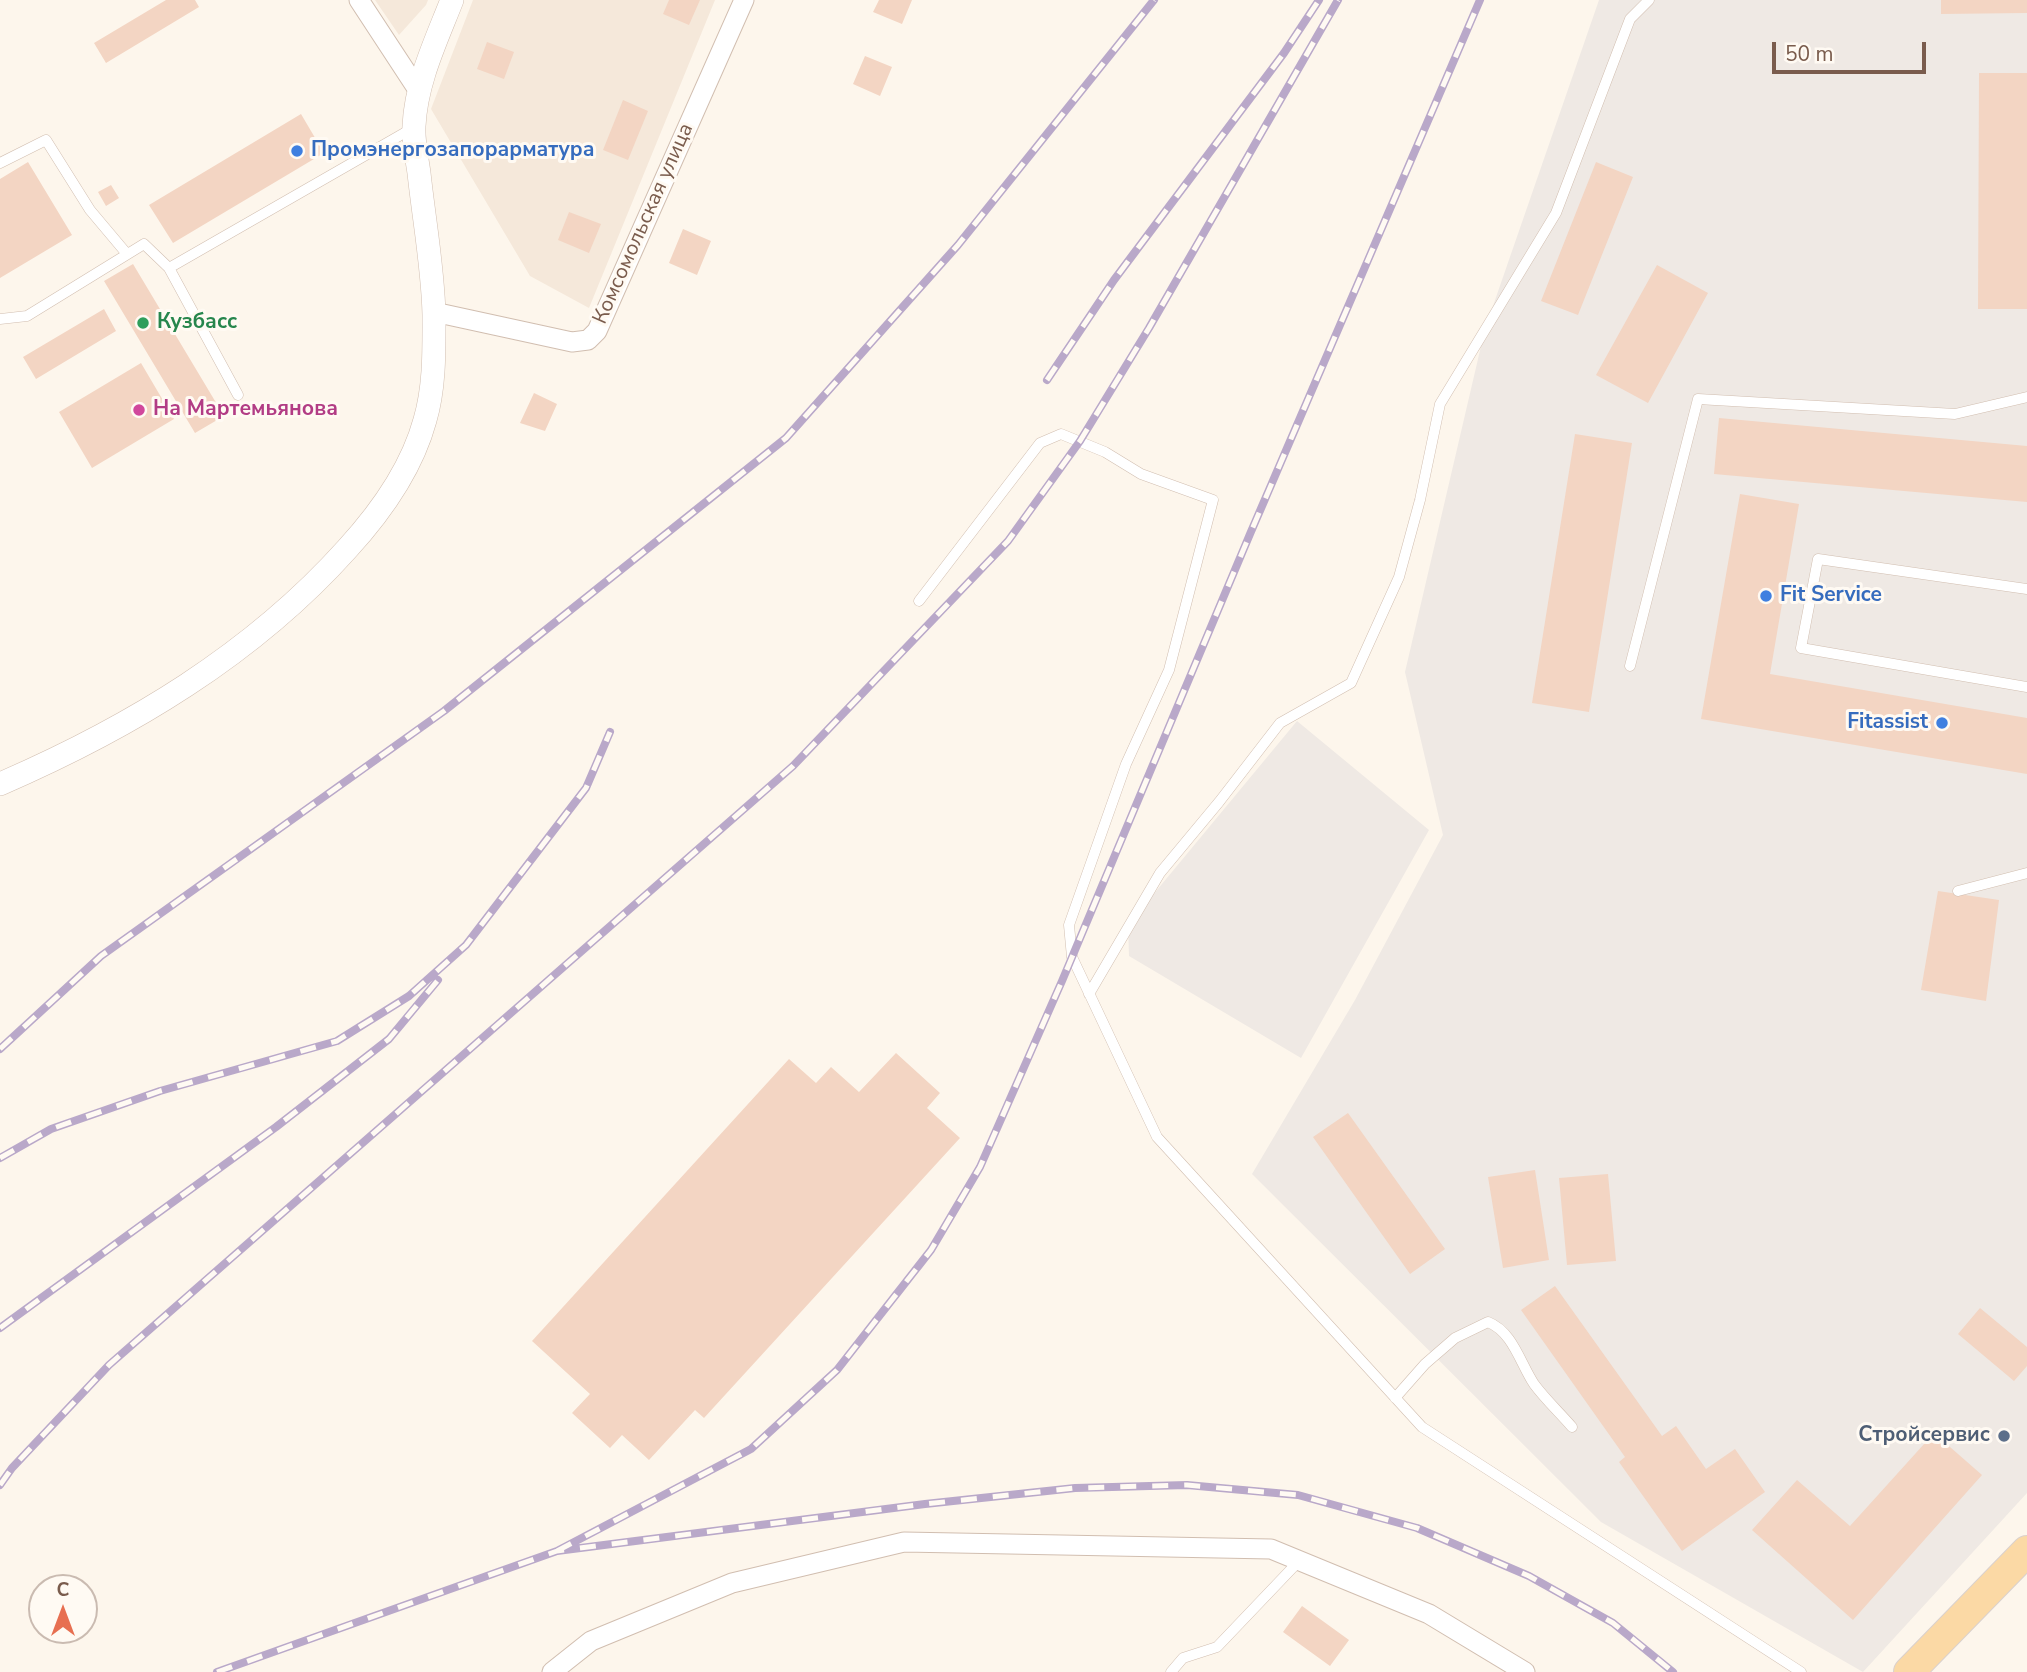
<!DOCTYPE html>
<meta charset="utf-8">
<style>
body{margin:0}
#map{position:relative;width:2027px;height:1672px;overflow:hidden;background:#fdf6ec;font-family:"Nunito Sans",sans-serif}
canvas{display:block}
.north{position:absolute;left:28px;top:1574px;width:70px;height:70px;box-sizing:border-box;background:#fffaf3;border:2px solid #cabbb1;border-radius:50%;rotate:0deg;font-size:19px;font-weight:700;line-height:28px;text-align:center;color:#7a5c4d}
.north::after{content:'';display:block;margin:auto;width:24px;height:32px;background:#e76f51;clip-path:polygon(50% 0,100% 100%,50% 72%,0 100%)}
.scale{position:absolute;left:1772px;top:42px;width:154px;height:32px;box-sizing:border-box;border:4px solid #7a5c4d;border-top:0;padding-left:9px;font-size:21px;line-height:24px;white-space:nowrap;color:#7a5c4d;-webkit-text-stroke:5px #fffaf3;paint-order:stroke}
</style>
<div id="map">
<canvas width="2027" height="1672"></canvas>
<div class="north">С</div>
<div class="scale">50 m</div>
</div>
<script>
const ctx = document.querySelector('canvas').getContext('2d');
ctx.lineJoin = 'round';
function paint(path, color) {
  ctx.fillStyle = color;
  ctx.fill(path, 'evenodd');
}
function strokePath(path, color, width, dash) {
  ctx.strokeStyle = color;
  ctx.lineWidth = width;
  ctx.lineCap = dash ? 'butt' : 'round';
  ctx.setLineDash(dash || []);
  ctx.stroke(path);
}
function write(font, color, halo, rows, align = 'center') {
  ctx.font = font + ' "Nunito Sans",sans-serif';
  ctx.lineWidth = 6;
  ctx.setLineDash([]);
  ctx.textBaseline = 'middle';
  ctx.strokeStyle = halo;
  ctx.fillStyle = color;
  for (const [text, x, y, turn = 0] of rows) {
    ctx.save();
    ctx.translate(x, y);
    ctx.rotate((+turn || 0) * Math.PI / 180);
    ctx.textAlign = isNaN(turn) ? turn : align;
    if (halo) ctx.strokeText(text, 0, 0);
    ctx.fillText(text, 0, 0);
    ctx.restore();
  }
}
paint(new Path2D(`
 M375,0H428L426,5L399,35Z
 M473,0H715L589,308L530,276L431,109Z`), '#f5e8da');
paint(new Path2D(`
 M1599,0H2027V1493L1863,1672L1601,1522L1252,1174L1355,1000L1443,835L1405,672L1485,329Z
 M1297,721L1429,830L1301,1058L1129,956L1128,925Z`), '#efe9e4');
paint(new Path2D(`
 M166,0H195L199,7L106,63L94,43Z
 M669,0H700L689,25L663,14Z
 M879,0H912L902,24L873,12Z
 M1941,0H2027V13L1941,14Z
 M487,42L514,52L504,79L477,69Z
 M865,56L892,67L880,96L853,84Z
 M1979,73H2027V309H1978Z
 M623,100L648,111L628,160L603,150Z
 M301,114L324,153L173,243L149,205Z
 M28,162L72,235L0,278V179Z
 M1596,162L1633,177L1578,315L1541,301Z
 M111,185L119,198L106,206L98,192Z
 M569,212L601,224L589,253L558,240Z
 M683,229L711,241L697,275L669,263Z
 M133,264L224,416L195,433L104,281Z
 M1657,265L1708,293L1648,403L1596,375Z
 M104,309L116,331L36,379L23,357Z
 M141,363L174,419L92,468L59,412Z
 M534,393L557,404L545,431L520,423Z
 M1719,418L2027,446V502L1714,474Z
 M1575,434L1632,443L1589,712L1532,703Z
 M1740,494L1799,504L1770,674L2027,718V774L1701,719Z
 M1938,891L1999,900L1986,1001L1921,990Z
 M896,1053L940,1093L927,1108L960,1138L704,1418L695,1410L649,1460L622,1435L610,1448L572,1413L590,1394L532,1341L789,1059L816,1083L831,1067L859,1092Z
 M1348,1113L1445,1249L1410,1274L1313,1137Z
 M1535,1170L1549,1260L1503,1268L1488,1177Z
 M1608,1174L1616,1261L1567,1265L1559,1178Z
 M1555,1286L1662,1436L1676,1426L1706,1469L1735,1449L1765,1492L1682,1551L1619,1462L1625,1457L1521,1310Z
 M1980,1308L2027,1347V1366L2014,1381L1958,1334Z
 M1934,1433L1982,1475L1853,1620L1752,1530L1797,1480L1850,1526Z
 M1302,1606L1349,1640L1330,1666L1283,1632Z`), '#f3d5c3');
const service = new Path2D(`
 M0,163L46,140L90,210L127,254
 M169,268L238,395
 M0,319L27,316L144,244L169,268L413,128
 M2027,589L1818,559L1801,648L2027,687
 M919,601L1040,443L1061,434L1105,452L1141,474L1213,500L1169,670L1126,764L1069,925L1072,957L1157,1137L1422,1427L1801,1672
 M1630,666L1698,399L1955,414L2027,397
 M1958,891L2027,873
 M1089,994L1160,873L1219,802L1280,723L1351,683L1399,577L1420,500L1440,404L1556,213L1630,19L1649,0
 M1395,1398L1425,1364L1455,1338L1488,1322C1513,1332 1520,1363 1534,1384C1545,1399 1560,1413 1572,1427
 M1171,1672L1183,1658L1217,1647L1299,1561`);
const minor = new Path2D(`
 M359,0L418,90
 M434,312L572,342L588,340L597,331L744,0
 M552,1672L591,1641L732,1583L904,1542L1271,1549L1429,1614L1525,1672`);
const tertiary = new Path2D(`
 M0,784C129,728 252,655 347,549C380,513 412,468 425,420C435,386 434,349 434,315C433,268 424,220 419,173C417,158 413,141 414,126C416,82 436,41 452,0`);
const primary = new Path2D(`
 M1909,1672L2027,1551`);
strokePath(service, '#d1beb0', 11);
strokePath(minor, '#d1beb0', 21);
strokePath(tertiary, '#d1beb0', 24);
strokePath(primary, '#dad1cd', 32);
strokePath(service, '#fff', 10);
strokePath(minor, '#fff', 19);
strokePath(tertiary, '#fff', 23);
strokePath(primary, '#fbd9a5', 30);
const rail = new Path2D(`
 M1047,380L1114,280L1284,53L1319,0
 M0,1049L101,956L444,711L786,438L958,245L1154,0
 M0,1158L51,1129L160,1091L337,1041L409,996L466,945L586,788L610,732
 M0,1328L276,1127L389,1039L438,980
 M0,1485L12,1468L109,1365L793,766L1008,541L1080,441L1149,328L1338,0
 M557,1551L751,1449L837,1370L931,1250L980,1167L1062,981L1250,534L1480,0
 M217,1672L557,1551L925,1504L1075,1488L1187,1485L1298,1495L1417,1528L1529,1576L1613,1623L1673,1672`);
strokePath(rail, '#b9a8c9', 8);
strokePath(rail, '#fffaf3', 5, [16]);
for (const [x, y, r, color] of [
 [297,151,7,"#3f7fe0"],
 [143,323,7,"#2e9e5b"],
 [139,410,7,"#d1479c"],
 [1766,596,7,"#3f7fe0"],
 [1942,723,7,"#3f7fe0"],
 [2004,1436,7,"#5c6f8a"]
]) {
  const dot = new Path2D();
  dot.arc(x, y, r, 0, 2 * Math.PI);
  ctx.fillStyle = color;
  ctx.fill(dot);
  strokePath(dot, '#fffaf3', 2.5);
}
write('bold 21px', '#366cbe', '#fffaf3', [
 ["Промэнергозапорарматура",311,151],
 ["Fit Service",1780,596],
 ["Fitassist",1928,723,"right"]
], 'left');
write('21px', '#7a5c4d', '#fffaf3', [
 ["Комсомольская улица",644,224,-66]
]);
write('bold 21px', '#27864d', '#fffaf3', [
 ["Кузбасс",157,323]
], 'left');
write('bold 21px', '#b23c85', '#fffaf3', [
 ["На Мартемьянова",153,410]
], 'left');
write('bold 21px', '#4e5e75', '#fffaf3', [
 ["Стройсервис",1990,1436]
], 'right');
</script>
